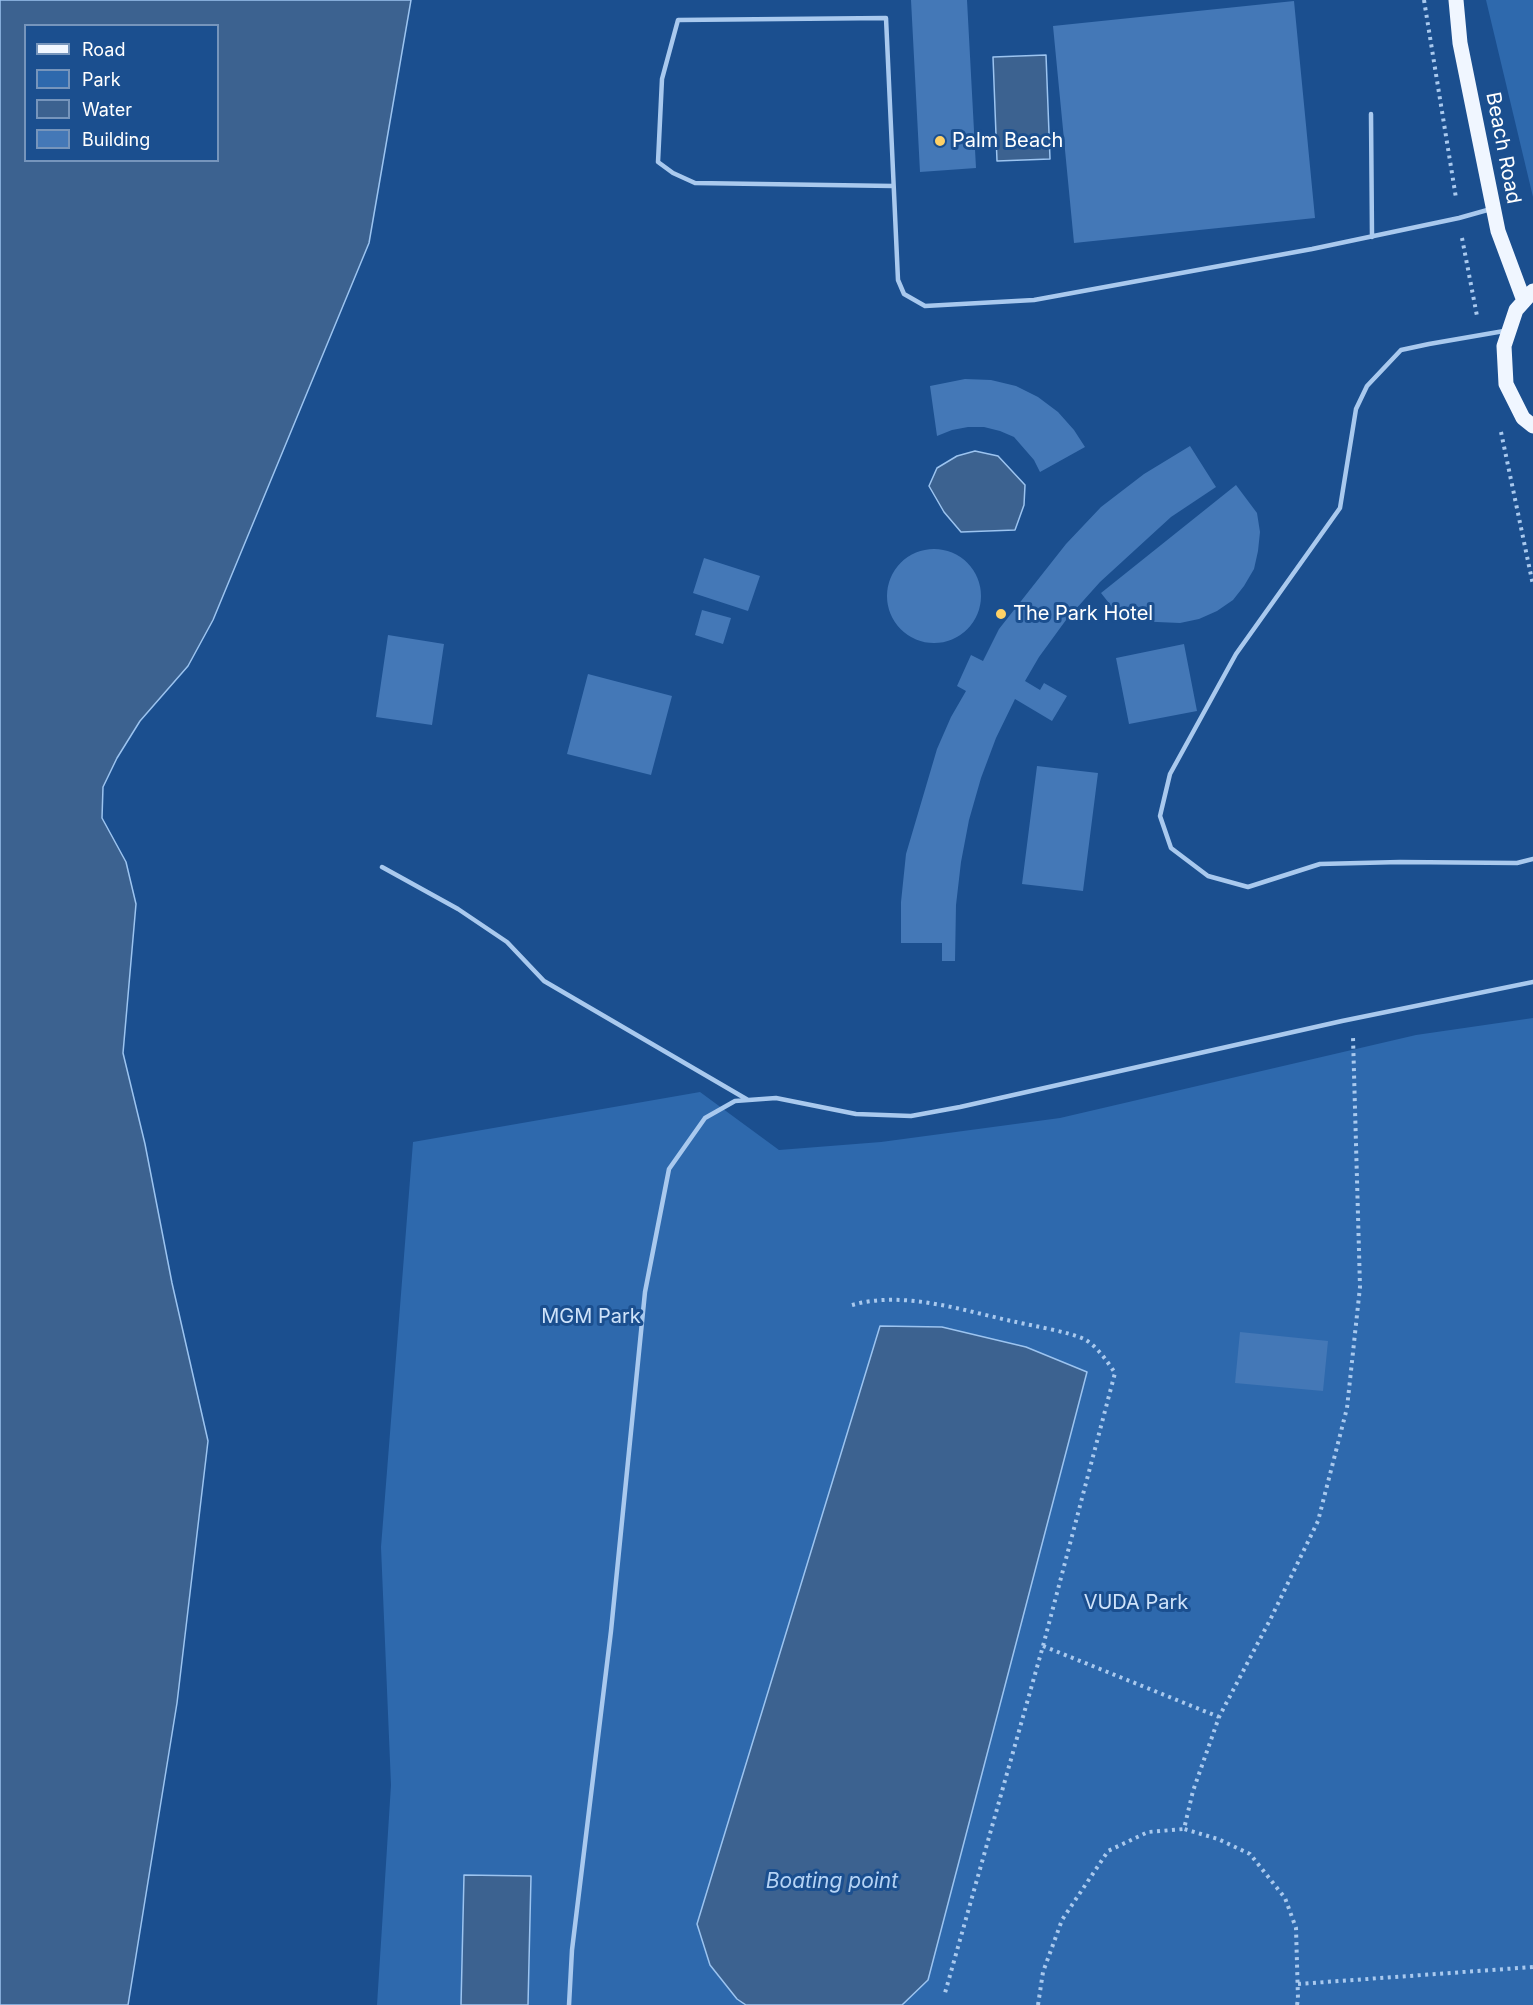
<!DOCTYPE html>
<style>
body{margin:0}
#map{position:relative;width:1533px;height:2005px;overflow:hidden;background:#1b4f8f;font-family:Inter,sans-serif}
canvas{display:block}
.legend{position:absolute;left:24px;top:24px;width:195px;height:138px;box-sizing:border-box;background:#1b4f8f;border:2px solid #7695bc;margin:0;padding:8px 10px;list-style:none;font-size:18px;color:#fff}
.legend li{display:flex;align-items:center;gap:12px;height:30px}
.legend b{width:30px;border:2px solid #7695bc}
</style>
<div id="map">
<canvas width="1533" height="2005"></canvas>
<ul class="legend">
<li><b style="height:8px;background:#f0f6ff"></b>Road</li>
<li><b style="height:16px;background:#2e69ad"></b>Park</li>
<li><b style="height:16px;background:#3c6290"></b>Water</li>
<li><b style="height:16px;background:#4478b7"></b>Building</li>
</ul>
</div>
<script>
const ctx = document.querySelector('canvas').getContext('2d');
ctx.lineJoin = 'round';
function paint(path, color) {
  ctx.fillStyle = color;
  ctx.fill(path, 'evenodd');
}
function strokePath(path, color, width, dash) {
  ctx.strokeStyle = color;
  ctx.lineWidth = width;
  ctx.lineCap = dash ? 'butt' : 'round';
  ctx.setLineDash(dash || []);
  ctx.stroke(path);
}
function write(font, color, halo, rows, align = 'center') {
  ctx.font = font + ' Inter,sans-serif';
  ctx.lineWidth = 6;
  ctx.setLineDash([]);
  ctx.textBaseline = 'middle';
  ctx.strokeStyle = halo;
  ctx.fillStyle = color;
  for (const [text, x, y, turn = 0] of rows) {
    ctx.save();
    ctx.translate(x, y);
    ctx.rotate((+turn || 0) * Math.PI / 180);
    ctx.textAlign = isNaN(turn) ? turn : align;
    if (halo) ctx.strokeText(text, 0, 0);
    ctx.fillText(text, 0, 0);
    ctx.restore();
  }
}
paint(new Path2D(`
 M1486,0H1533V197Z
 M1533,1018V2005H377L391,1785L381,1547L413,1142L700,1092L779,1150L881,1142L1060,1118L1416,1035Z`), '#2e69ad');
const water = new Path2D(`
 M0,0H411L369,243L213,620L188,666L140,721L117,758L103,787L102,818L126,862L136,904L123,1053L145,1144L172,1283L208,1441L177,1703L128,2005H0ZM26,26H218V160H26Z
 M1046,55L1050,159L997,161L993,57Z
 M975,451L998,456L1025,485L1024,505L1015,530L961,532L944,512L929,486L937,468L957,456Z
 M880,1326L942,1327L1026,1347L1087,1372L928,1980L902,2005H746L737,1999L710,1965L697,1924Z
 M464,1875L531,1876L528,2005H461Z`);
paint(water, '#3c6290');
strokePath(water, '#9cc4f0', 1.5);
paint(new Path2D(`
 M911,0H967L976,168L920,172Z
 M1294,1L1315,218L1074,243L1053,26Z
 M965,379L991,380L1016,386L1038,397L1058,412L1074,430L1085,447L1040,472L1034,460L1014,437L1000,431L984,427H968L952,430L937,436L930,386Z
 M1190,446L1216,487L1171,517L1100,582L1066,620L1039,657L1025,681L1040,690L1044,683L1067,696L1052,721L1015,699L996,738L981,778L969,820L961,862L956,905L955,961H942V943H901V902L906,854L937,749L951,717L966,691L957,686L971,655L983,661L999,629L1066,544L1101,507L1144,474Z
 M1236,485L1257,513L1260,532L1258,551L1254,569L1244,586L1233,600L1217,611L1199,619L1180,623L1134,621L1116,612L1101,593Z
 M887 596a47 47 0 1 1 94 0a47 47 0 1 1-94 0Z
 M704,558L760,576L748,611L693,593Z
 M702,610L731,618L723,644L695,635Z
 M388,635L444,644L432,725L376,717Z
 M1184,644L1197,711L1129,724L1116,658Z
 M588,674L672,696L651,775L567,754Z
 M1037,766L1098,773L1083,891L1022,884Z
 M1240,1332L1328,1341L1323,1391L1235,1383Z`), '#4478b7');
strokePath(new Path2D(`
 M1424,0L1456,198
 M1462,238L1477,316
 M1501,432L1533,585
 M852,1305C905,1290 964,1311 1016,1322C1034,1326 1069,1332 1084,1339C1097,1346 1107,1361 1115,1373L1043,1646L945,1993
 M1043,1646L1219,1717
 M1298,1984L1533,1967
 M1038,2005L1043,1972L1062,1920L1108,1851L1148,1832L1184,1829
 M1297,2005L1298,1999L1296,1928L1285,1898L1250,1854L1218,1839L1184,1829L1193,1791L1219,1717L1271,1618L1318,1521L1347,1408L1360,1287L1353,1037`), '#a9c9ee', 4, [3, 4.5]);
strokePath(new Path2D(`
 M1371,114L1372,237
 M893,186L695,183L673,173L658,162L662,79L678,20L886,18L898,280L904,294L925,306L1034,300L1312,249L1459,218L1491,209
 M1504,331L1429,344L1401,350L1367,386L1356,409L1340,508L1236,654L1170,774L1160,816L1171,848L1208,876L1248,887L1320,864L1400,862L1517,863L1533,859
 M382,867L458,909L507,942L544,981L748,1100
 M569,2005L572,1950L611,1631L645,1292L669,1169L705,1118L735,1101L776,1098L856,1114L911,1116L960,1107L1342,1021L1533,982`), '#a9c9ee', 4.5);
strokePath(new Path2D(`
 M1456,0L1460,43L1498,231L1524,301
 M1533,291L1516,310L1504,346L1506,384L1523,418L1533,426`), '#f0f6ff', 15);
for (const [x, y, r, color] of [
 [940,141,6,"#ffd166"],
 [1001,614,6,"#ffd166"]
]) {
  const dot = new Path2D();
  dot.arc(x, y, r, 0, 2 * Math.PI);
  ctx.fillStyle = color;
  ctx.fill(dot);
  strokePath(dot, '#1b4f8f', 2);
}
write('20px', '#fff', '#1b4f8f', [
 ["Palm Beach",952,141],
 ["The Park Hotel",1013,614]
], 'left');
write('20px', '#fff', '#1b4f8f', [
 ["Beach Road",1503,148,79]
]);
write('20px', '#cfe3fa', '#1b4f8f', [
 ["MGM Park",591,1317],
 ["VUDA Park",1136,1603]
]);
write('italic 21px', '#b5d3f5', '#1b4f8f', [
 ["Boating point",832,1882]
]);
</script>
